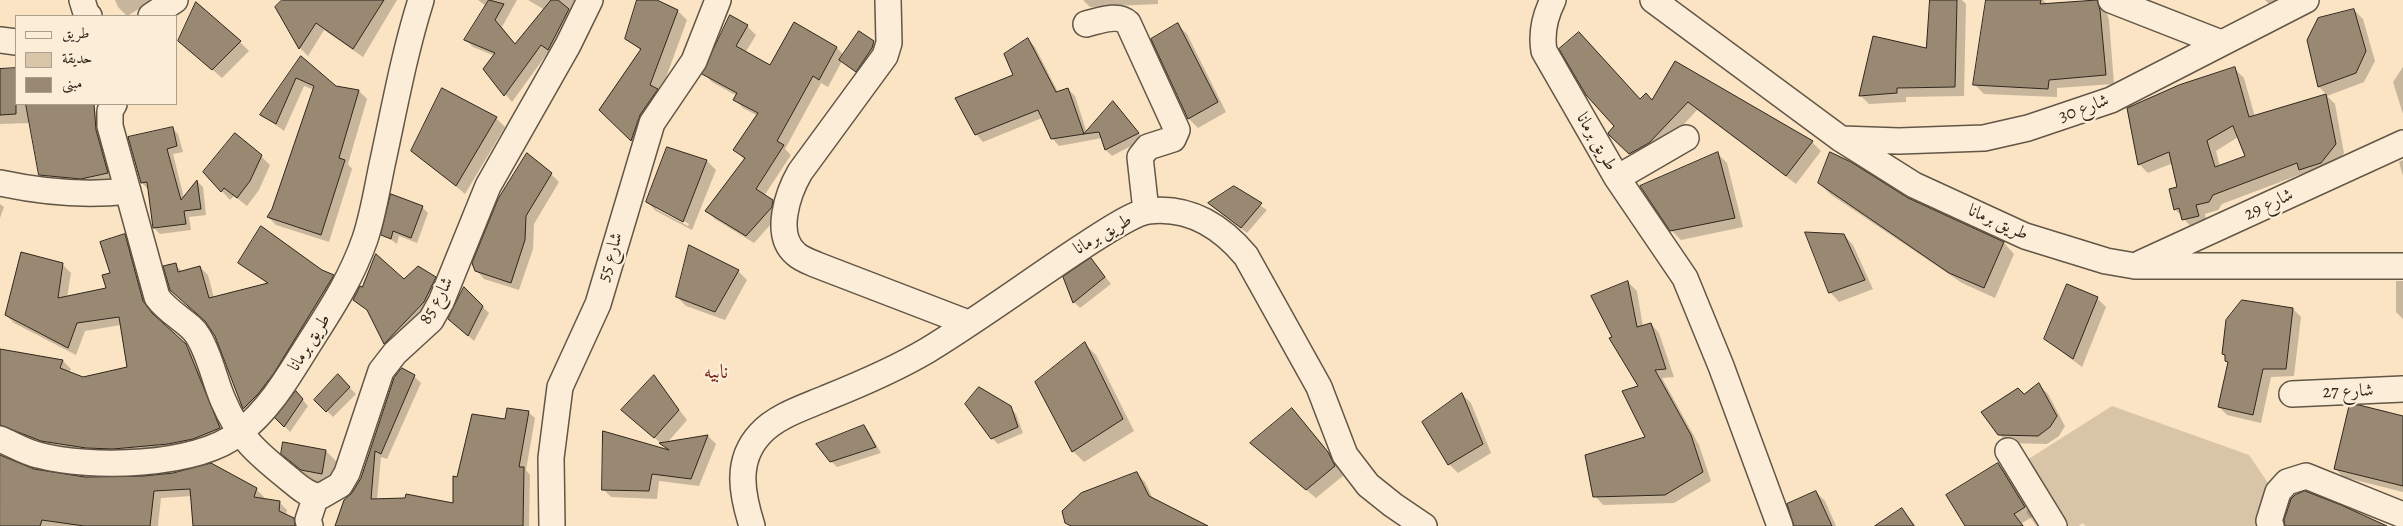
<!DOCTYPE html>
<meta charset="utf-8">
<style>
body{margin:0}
#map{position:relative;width:2403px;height:526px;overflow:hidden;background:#fbe4c3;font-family:Alegreya,Amiri,serif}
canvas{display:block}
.legend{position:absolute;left:15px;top:15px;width:162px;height:90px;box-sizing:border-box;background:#fcedd8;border:1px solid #aa9e8d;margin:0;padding:6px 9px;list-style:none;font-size:15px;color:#2f271c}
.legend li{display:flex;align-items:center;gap:10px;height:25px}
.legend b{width:25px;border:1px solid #aa9e8d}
</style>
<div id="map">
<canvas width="2403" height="526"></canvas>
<ul class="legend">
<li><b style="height:6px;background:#fcedd8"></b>طريق</li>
<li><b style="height:14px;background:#d8c4a7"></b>حديقة</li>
<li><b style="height:14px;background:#998973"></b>مبنى</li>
</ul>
</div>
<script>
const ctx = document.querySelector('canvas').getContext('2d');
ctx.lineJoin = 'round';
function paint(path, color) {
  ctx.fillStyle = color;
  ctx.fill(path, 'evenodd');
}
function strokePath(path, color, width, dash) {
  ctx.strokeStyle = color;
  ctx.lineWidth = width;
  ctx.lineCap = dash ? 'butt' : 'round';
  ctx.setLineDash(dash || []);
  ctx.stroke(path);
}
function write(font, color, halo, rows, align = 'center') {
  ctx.font = font + ' Alegreya,Amiri,serif';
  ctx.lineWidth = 4.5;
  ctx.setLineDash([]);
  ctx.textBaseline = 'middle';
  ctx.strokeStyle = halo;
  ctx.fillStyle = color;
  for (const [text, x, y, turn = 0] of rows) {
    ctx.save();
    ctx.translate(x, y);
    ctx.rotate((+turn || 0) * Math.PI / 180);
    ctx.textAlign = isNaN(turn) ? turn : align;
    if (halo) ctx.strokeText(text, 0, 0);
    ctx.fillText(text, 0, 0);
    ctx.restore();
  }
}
paint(new Path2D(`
 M2112,406L2249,455L2283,505L2264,526H2086L2082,523L2079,526H2036L2026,512L2034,503L2016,467Z`), '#d8c4a7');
paint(new Path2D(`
 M115,0H154L127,16L118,7Z
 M284,0H397L363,57L324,30L308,56L300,48L277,8Z
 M478,0H517L502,27L516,45L545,10L528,0H585L556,56L549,51L512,102L484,69L495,56L473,47L466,40L486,6Z
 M638,0H654L678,11L687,20L640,149L601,109L641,51L627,38Z
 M1083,0H1158V4L1090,7Z
 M1931,0H1962L1966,4L1964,96L1906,97V102L1869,104L1860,95L1927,49Z
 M1987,0H2043L2048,5L2097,1L2106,10L2109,20L2114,84L2057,88V97L1984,94L1975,85Z
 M2265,0H2296L2272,7Z
 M2354,10L2363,19L2375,61L2364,82L2327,96L2335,104L2344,153L2331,172L2310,178L2304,173L2222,204L2218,210L2205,214L2207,225L2192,228L2175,209L2179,188L2173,163L2148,173L2139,164L2128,109L2235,69L2244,78L2255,117L2327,95L2319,87L2308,40ZM2238,137L2246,157L2220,167L2216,151Z
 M730,17L747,26L756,35L745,53L771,67L837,48L844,55L859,32L880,49L862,77L842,61L828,87L821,83L785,149L791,155L764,196L781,209L779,215L754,243L715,219L707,211L745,160L735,150L758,116L743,108L735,100L737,96L712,82L704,74Z
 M1178,25L1187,34L1226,112L1198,128L1189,119L1153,39Z
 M1028,39L1035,47L1058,92L1068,89L1075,96L1087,133L1113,102L1144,139L1112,156L1106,150L1102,138L1059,146L1052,138L1042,118L983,142L976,134L1015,76Z
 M179,41L240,42L249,51L222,78Z
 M301,58L335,88L359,91L367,99L348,164L352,169L329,242L276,225L268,217L273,209L314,90L304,86L284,131L262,115Z
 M1676,62L1812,142L1821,151L1796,184L1697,110L1658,152L1639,162L1620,144L1616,127L1640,101L1653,102Z
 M2403,67V114L2393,82Z
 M16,69V104H93L116,182L50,184L40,175L31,123L0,124V70Z
 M442,89L496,118L505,127L465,194L413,150Z
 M172,128L178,134L183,152L173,154L184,198L197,181L203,187L206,215L189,217L191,230L160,234L154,228L148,189L142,183Z
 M668,149L707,161L716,170L692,230L656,211L647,202ZM656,206L689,224L688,226L656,209Z
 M1718,154L1727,163L1743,227L1681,240L1671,230Z
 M261,156L270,165L259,190L247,206L234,196L230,200L205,172Z
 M2403,160V176L2399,162Z
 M551,174L559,182L534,224L533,249L519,290L484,279L476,270Z
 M1819,183L1907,199L2004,243L2014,254L1995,298L1962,283L1830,194Z
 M1234,188L1267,210L1247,233L1210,204Z
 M0,204L4,207L0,218Z
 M422,207L428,213L417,243L399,236L397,244L383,234Z
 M124,235L132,243L151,310L158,320L193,353L227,436L201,446L95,455L0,437V351L63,361L71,369L69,373L83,378L129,368L121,325L85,331L76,355L14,323L6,315L63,265L71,273L67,298L107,289Z
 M1844,235L1853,245L1873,289L1839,302L1830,292Z
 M240,263L322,271L333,276L341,283L252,415L244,408L216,336L207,323L180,298L175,265L183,272L200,267L208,275L214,298L268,284Z
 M1097,266L1111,284L1080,308L1074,302L1065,277Z
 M738,271L747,280L725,320L686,306L677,297Z
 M435,278L443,286L393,351L385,343L371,313L354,299L404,281Z
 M2396,281H2403V319L2396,312Z
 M1628,282L1637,291L1643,327L1651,324L1659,333L1674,377L1662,378L1699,445L1711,481L1674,503L1603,505L1595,496L1646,437L1640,387L1614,337Z
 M465,289L489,313L474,341L456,325Z
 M2097,298L2106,307L2082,367L2045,339Z
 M2293,309L2301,317L2294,376L2271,377L2261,423L2227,415L2219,407L2229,363L2223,354Z
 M1085,344L1096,355L1134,431L1084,462L1073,451Z
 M414,376L421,383L387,459L381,457L377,500L454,505L458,479L506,420L528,412L535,418L526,470L530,475L529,526H337L362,478L395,378Z
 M654,377L687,420L667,443L708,436L716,444L699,486L659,481L657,499L611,497L603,489L671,452L622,410Z
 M344,382L356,394L333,417L316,400Z
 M2039,385L2048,394L2065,426L2059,436L2047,444L2008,443L1999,434L2024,395Z
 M1462,394L1471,403L1491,453L1458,473L1449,464Z
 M302,399L308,406L290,432L277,418Z
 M1010,407L1016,414L1023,433L998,444L992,438Z
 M1292,410L1337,462L1344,475L1316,498L1261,452Z
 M2403,418V492L2343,477L2335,468Z
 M863,426L869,432L881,453L837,467L831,461Z
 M326,451L337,462L333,484L313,481L282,453Z
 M0,456L29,469L85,478L256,489L264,497L263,499L279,502L287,510L286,515L301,526H194L192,496L161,498L158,526H0Z
 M1998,464L2007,473L2034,516L2022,523L2024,526H1966Z
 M1136,473L1145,482L1154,501L1206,526H1070L1066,522Z
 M1816,492L1825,501L1836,526H1795Z
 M1902,509L1916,526H1877Z`), '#0003');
const building = new Path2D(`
 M282,0H384L353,49L316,23L299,49L275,7Z
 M489,0L504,4L495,20L515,44L551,0H558L569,9L548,50L541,45L504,96L483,69L495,53L464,40Z
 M637,0H657L678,10L650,85L658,89L640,115L631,141L599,110L641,49L625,39Z
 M1930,0H1957L1955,87L1897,88V93L1859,96L1873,36L1926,48Z
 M1986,0H2041L2040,4L2097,0L2100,10L2106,75L2049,80L2048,89L1973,85Z
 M196,2L241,41L212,70L178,41Z
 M2354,9L2366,51L2356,73L2318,87L2307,40L2318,18Z
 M730,15L748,25L736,46L770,65L794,22L837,47L819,80L813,76L777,141L784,145L756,189L773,200L772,207L746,236L705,211L745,158L733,150L758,113L733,100L737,93L702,74Z
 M1178,23L1218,102L1188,119L1151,39Z
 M859,31L874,41L872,48L856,72L839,60Z
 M1579,32L1640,99L1646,93L1652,100L1675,61L1813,141L1786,176L1688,102L1649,143L1629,154L1609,135L1608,133L1614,126L1586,95L1559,49Z
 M1028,38L1056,92L1068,88L1084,134L1051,139L1038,110L975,135L955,98L1013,75L1004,54Z
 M301,56L336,86L359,90L339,158L345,160L321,235L267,217L272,209L314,86L296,78L276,124L260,115Z
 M2235,67L2249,117L2326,94L2336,144L2321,163L2299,170L2297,163L2213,195L2209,202L2196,205L2199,216L2182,220L2179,208L2174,210L2169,189L2177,187L2169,152L2138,165L2127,108L2179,85ZM2233,126L2245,156L2215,167L2207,141Z
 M16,68V114L0,115V69Z
 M442,88L497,117L456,186L411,151Z
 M1113,101L1139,133L1105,150L1099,132L1084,134Z
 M26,104H94L96,130L108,173L81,179L39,175Z
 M173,127L177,146L167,149L181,200L197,180L201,209L184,211L186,224L153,228L147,182L141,183L128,137Z
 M235,133L262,155L250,181L237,198L224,188L221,192L203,172Z
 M667,147L707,160L683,222L646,202Z
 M1718,152L1735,218L1670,231L1640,186Z
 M1830,152L1851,162L1908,198L2004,242L1984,288L1949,273L1818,183Z
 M527,153L552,173L526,216L525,240L511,283L475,271L472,263L498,199Z
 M1234,186L1262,203L1241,228L1208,203Z
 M391,194L423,206L411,238L393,231L391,239L381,235Z
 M261,226L322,270L334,275L274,373L258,394L243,409L215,336L205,321L170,290L163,266L176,263L178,272L200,266L209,298L268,283L238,263Z
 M1805,232L1844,234L1865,280L1829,293Z
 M125,234L143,301L152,313L186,344L220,428L193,439L168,444L113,449L86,448L41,441L0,425V349L63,360L60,368L83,377L127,367L119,317L77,323L68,348L5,315L21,252L63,263L58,298L106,288L102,275L110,273L100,242Z
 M689,245L739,270L715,312L676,297Z
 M376,254L404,279L418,266L436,277L424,302L384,344L367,310L353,300L360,286L362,287Z
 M1091,258L1105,277L1073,303L1063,277Z
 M1628,281L1637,327L1651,323L1666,369L1655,370L1691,435L1703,472L1665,495L1593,497L1585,455L1645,437L1622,391L1638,386L1609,338L1612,337L1591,296Z
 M2067,284L2098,297L2073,359L2044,339Z
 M464,287L483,306L468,336L448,319Z
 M2242,300L2293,308L2286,369H2263L2253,415L2218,407L2228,362L2225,361V355L2222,354L2226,320Z
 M1085,342L1123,419L1072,452L1035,382Z
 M402,368L415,375L381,454L375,451L371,499L405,498L406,494L453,503V476L457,477L472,414L505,419L507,408L529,411L519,467H524L523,526H335L344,500L352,493L361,478L394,378Z
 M338,374L350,387L326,412L314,400Z
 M654,375L679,410L654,438L621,410Z
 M2039,383L2057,416L2050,427L2038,436L1998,435L1981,412L2018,388L2024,394Z
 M979,387L1011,406L1018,427L991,439L965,404Z
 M296,391L303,399L284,427L275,418Z
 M1462,393L1483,444L1448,465L1422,422Z
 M2359,405L2403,416V486L2334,469L2349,406Z
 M1292,408L1328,452L1335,466L1306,490L1250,443Z
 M864,425L876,447L830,462L816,444Z
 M603,431L669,450L659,443L708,435L691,479L652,474L649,491L602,490Z
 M283,442L326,450L322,474L301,470L281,454Z
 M0,455L34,469L85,477L144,476L173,473L211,463L257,488L254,497L280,501L279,511L294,518L295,526H193L190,489L154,491L150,526H84L42,520L40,526H0Z
 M1998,463L2025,507L2014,514L2023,526H1965L1946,495Z
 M1137,472L1149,496L1208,526H1071L1065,523L1062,511L1081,493Z
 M1816,491L1832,526H1794L1787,504Z
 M2305,491L2341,505L2387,526H2285L2284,520L2291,499L2295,495Z
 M1902,508L1914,526H1875Z`);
paint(building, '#998973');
strokePath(building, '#2f271c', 1);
const minor = new Path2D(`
 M82,0L86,13L89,16
 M888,0L889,43L885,56L800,172C788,193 773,235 796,254C801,259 810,262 817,265L968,323
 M1553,0C1545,16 1541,33 1544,51L1617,178L1685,278L1721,366L1780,526
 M1653,0L1841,139L1914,185L2025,236L2106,261L2135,266H2403
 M2111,0L2221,43
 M151,16L175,0
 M1086,24C1099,21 1118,13 1128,23L1177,130L1173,139L1148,147L1140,157L1146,211
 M0,40L16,42
 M114,104L110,111V126L157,297C169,314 191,323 198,336C210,355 214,379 223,400C239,438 257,453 288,478C297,485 308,497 321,496L340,485L347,473L381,371L395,353L431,320L441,302L488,186L568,45L590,0
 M1841,139L1899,141L1984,138L2028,128L2111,100L2306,0
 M1617,178L1686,138
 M0,183C42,192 85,196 128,191
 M2141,263L2403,143
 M2292,394L2403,389
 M0,439C12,444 25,452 38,455C90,469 196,467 239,433C270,409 288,377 308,345C331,309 351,279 365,239C373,215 377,189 382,165C394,110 404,54 421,0
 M2008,451L2054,526
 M310,526L308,520L316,496
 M552,526L551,458L560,387L598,304L652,123L694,61L718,0
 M752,526C742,494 735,461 760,434C776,416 805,407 826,398C861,384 896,369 928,350C982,317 1033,279 1085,245C1099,236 1133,213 1148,211C1189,206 1221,226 1246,256L1319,387L1345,455L1368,485L1393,505L1424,526
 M2271,526L2269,521L2278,492L2287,482L2306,476L2403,515`);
strokePath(minor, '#625646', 28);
strokePath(minor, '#fcedd8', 25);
write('18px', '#2f271c', '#fcedd8', [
 ["شارع 30",2084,109,-20],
 ["طريق برمانا",1596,142,60],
 ["شارع 29",2269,205,-25],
 ["طريق برمانا",1998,223,24],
 ["طريق برمانا",1103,235,-30],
 ["شارع 55",611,257,-74],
 ["شارع 85",437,301,-61],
 ["طريق برمانا",310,343,-58],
 ["شارع 27",2348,392,-2]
]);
write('20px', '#7a1f14', '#fcedd8', [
 ["نابيه",716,373]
]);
</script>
